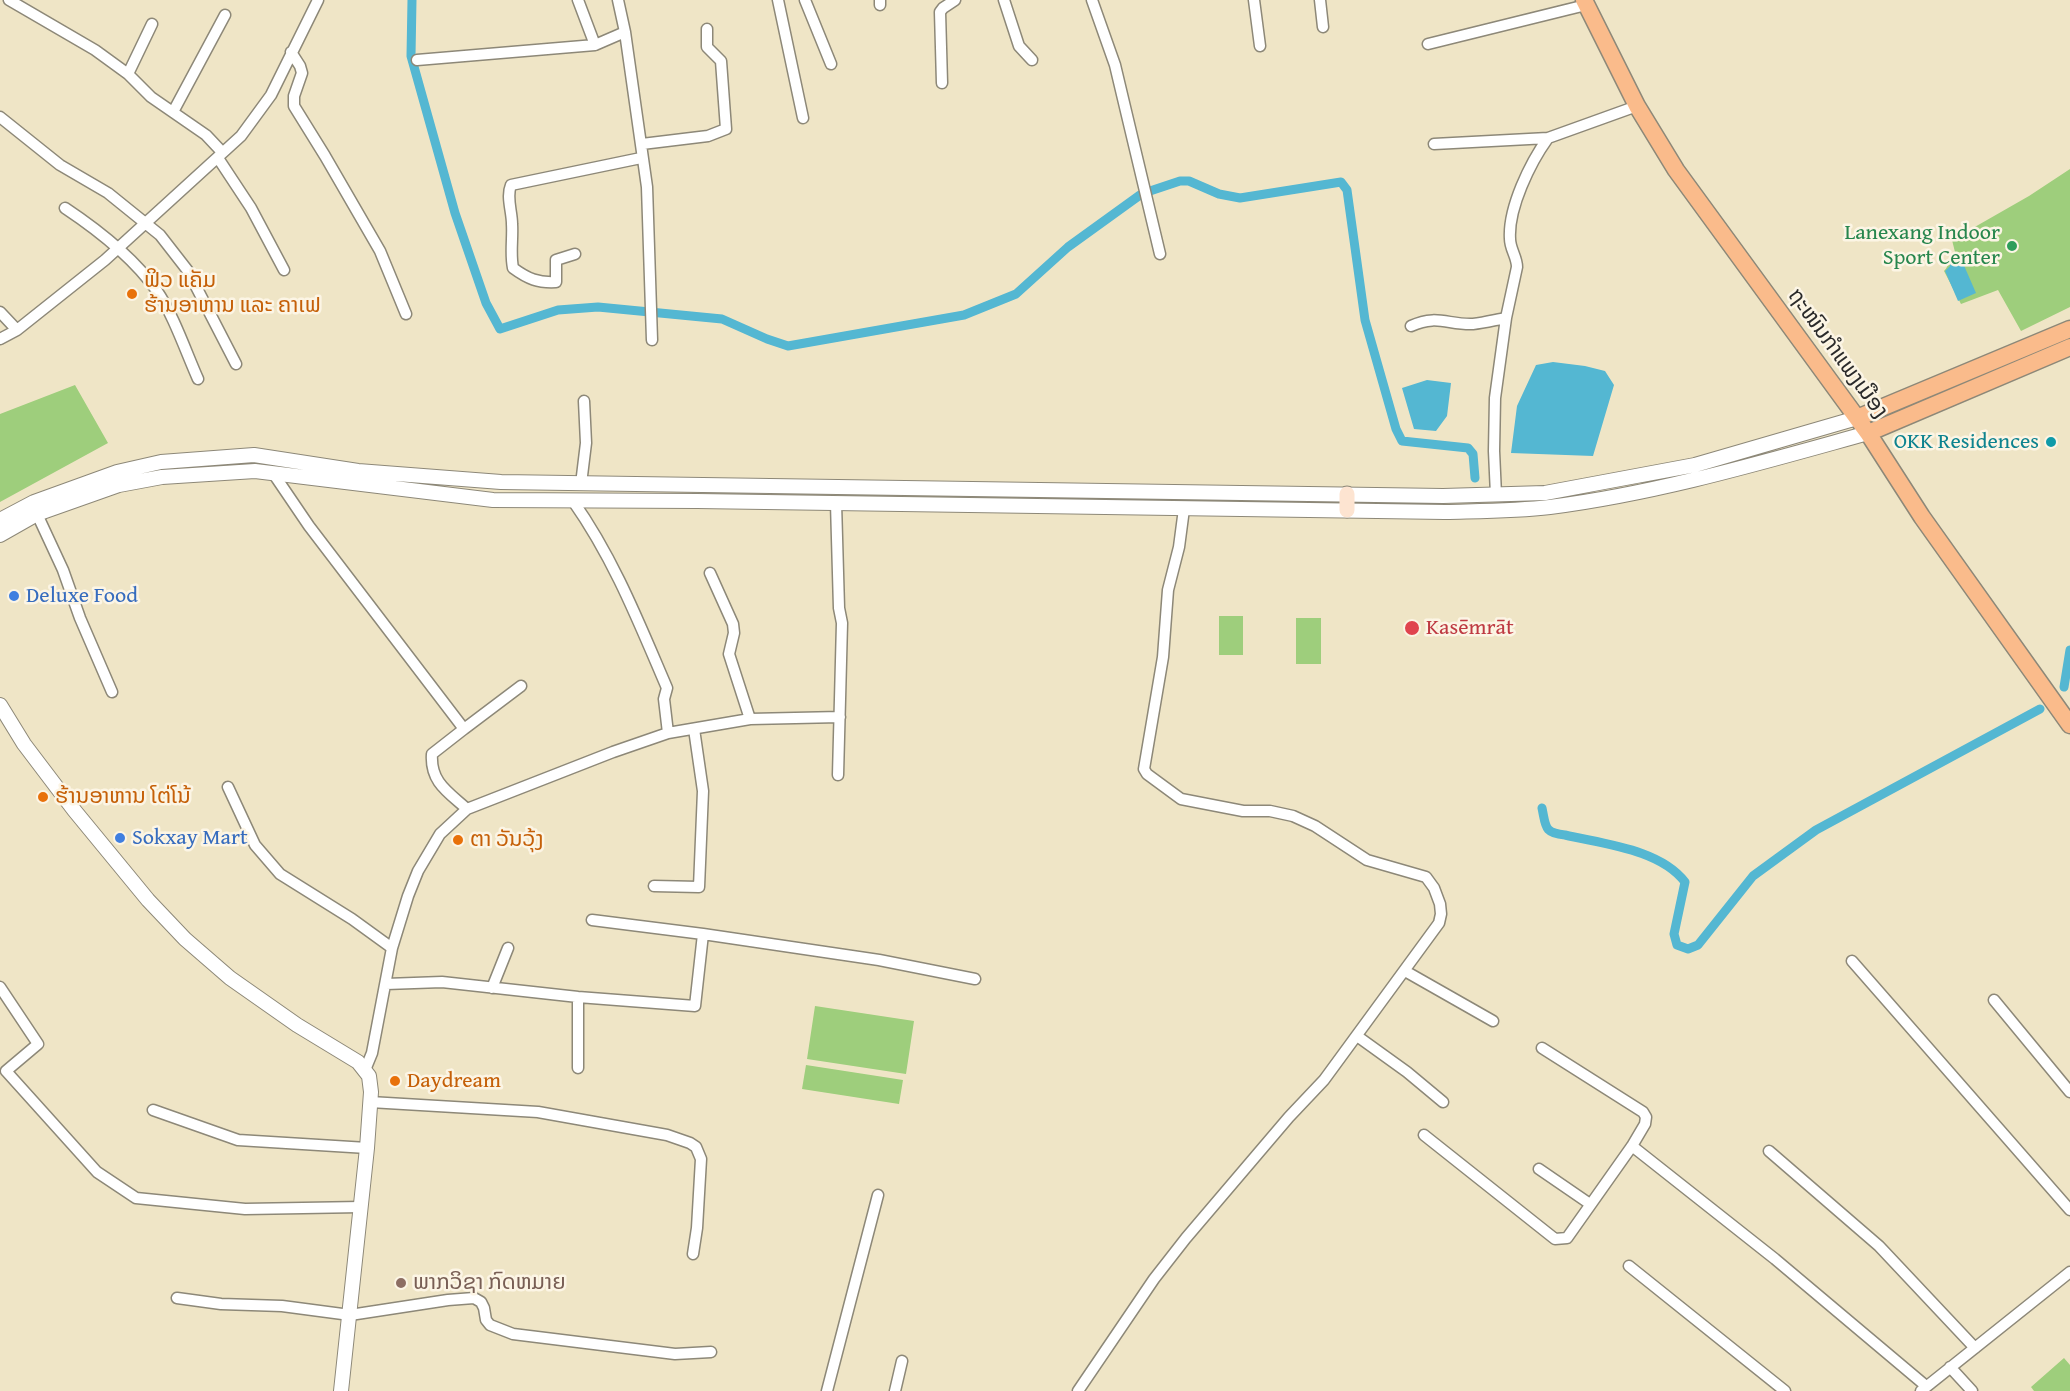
<!DOCTYPE html>
<meta charset="utf-8">
<style>
body{margin:0}
canvas{display:block;background:#efe5c6}
</style>
<canvas width="2070" height="1391"></canvas>
<script>
const ctx = document.querySelector('canvas').getContext('2d');
ctx.lineJoin = 'round';
function paint(path, color) {
  ctx.fillStyle = color;
  ctx.fill(path, 'evenodd');
}
function strokePath(path, color, width, dash) {
  ctx.strokeStyle = color;
  ctx.lineWidth = width;
  ctx.lineCap = dash ? 'butt' : 'round';
  ctx.setLineDash(dash || []);
  ctx.stroke(path);
}
function write(font, color, halo, rows, align = 'center') {
  ctx.font = font + ' "Gentium Book Plus","Noto Sans Lao",serif';
  ctx.lineWidth = 5;
  ctx.setLineDash([]);
  ctx.textBaseline = 'middle';
  ctx.strokeStyle = halo;
  ctx.fillStyle = color;
  for (const [text, x, y, turn = 0] of rows) {
    ctx.save();
    ctx.translate(x, y);
    ctx.rotate((+turn || 0) * Math.PI / 180);
    ctx.textAlign = isNaN(turn) ? turn : align;
    if (halo) ctx.strokeText(text, 0, 0);
    ctx.fillText(text, 0, 0);
    ctx.restore();
  }
}
paint(new Path2D(`
 M2070,169V307L2021,331L1998,290L1961,304L1944,271C1950,265 1949,258 1955,252L1952,240L2029,196Z
 M75,385L108,443L0,502V414Z
 M1219,616H1243V655H1219Z
 M1296,618H1321V664H1296Z
 M815,1006L914,1021L906,1074L807,1059Z
 M806,1065L903,1080L899,1104L802,1089Z
 M2064,1358L2070,1365V1391H2034L2031,1387Z`), '#9ece7c');
paint(new Path2D(`
 M1959,254L1976,293L1958,301L1945,271L1950,266L1951,258Z
 M1553,362L1585,366L1605,371L1614,385L1593,456L1511,453L1517,406L1536,365Z
 M1427,380L1451,383L1447,416L1436,431L1414,429L1402,388Z`), '#54b7d2');
strokePath(new Path2D(`
 M412,0L411,56L455,213L486,303L500,329L558,310L598,307L722,319L767,339L788,346L964,315L1016,294L1068,247L1140,195
 M1150,191L1180,181H1189L1219,194L1240,198L1341,182L1347,190L1365,320L1396,429L1402,441L1468,448L1473,454L1475,478
 M2064,687L2070,650
 M1542,808C1546,827 1544,833 1565,835C1603,844 1660,849 1685,882L1674,934L1677,945L1688,949L1698,945L1753,876L1816,830L2040,709`), '#54b7d2', 9);
const minor = new Path2D(`
 M9,0L95,50L128,74L151,97L206,135L222,152
 M578,0L595,45L625,32
 M618,0L625,32L647,187L652,340
 M778,0L803,118
 M805,0L831,64
 M880,0V5
 M1004,0L1019,46L1032,60
 M1092,0L1115,65L1160,254
 M1254,0L1260,46
 M1320,0L1323,27
 M1428,44L1586,5
 M291,52L300,66L302,73L294,96V106L325,156L380,251L406,314
 M417,60L595,45
 M128,74L152,24
 M942,83L940,12L943,8L955,0
 M173,112L225,15
 M0,117L60,165L108,193L160,235L188,271L236,364
 M642,144L708,136L726,129L721,61L707,47V29
 M1434,144L1548,138L1637,106
 M218,158L251,208L284,270
 M65,208C98,230 134,258 157,291C173,314 186,352 198,379
 M575,254L556,260V282C538,283 528,279 513,268C510,253 513,239 512,224C512,211 506,197 511,185L641,158
 M0,312L17,330
 M1411,326C1437,314 1448,325 1473,324C1484,323 1495,320 1506,318
 M0,339L17,330L105,260L241,136L271,95L318,0
 M273,473L309,526L464,729L432,754C430,782 448,792 467,809
 M581,484L586,443L584,401
 M1496,495L1494,451L1495,398L1506,318L1517,267C1517,257 1510,249 1510,239C1508,208 1530,163 1548,138
 M573,501C614,559 639,623 667,688L664,699L668,733
 M836,503L839,608L842,623L838,775
 M37,514L63,570L80,618L112,692
 M710,573L733,624L734,633L729,654L750,719
 M464,729L521,686
 M228,787L255,845L280,874L352,919L392,948
 M654,886L699,887L703,791L694,729
 M703,934L879,960L975,979
 M1852,961L2070,1210
 M1405,971L1493,1021
 M386,984L442,982L578,997L695,1006L703,934L592,920
 M0,987L38,1044L6,1071L97,1172L136,1198L245,1209L361,1207
 M492,988L508,948
 M1994,1000L2070,1092
 M1357,1036L1407,1072L1443,1102
 M578,1068V997
 M365,1070L372,1053L392,948L408,896L418,871L440,834L467,809L613,752L668,733L750,719L840,717
 M370,1102L538,1112L667,1135L690,1143L696,1147L701,1159L697,1228L693,1254
 M153,1110L238,1140L367,1148
 M1424,1135L1555,1239L1567,1238L1632,1146L1645,1124L1646,1117L1643,1112L1542,1048
 M1632,1146L1775,1259L1926,1386
 M1769,1151L1879,1246L1975,1348
 M1539,1169L1590,1204
 M1629,1266L1785,1391
 M177,1298L221,1304L282,1306L350,1315L448,1300L474,1298L481,1302L484,1308L486,1320L490,1325L513,1334L675,1354L711,1352
 M1950,1367L1972,1391
 M827,1391L878,1195
 M895,1391L902,1361
 M1078,1391L1154,1279L1186,1238L1289,1117L1324,1080L1439,923L1441,914L1440,904L1434,888L1426,877L1367,860L1315,826L1293,816L1270,811H1243L1181,799L1147,774L1144,769L1163,657L1168,590L1179,547L1184,509
 M1921,1391L2070,1272`);
const tertiary = new Path2D(`
 M0,520L34,502L117,472L161,462L254,455L358,471L501,482L1443,496L1545,493L1695,465L1857,418
 M0,535L37,514L119,485L162,477L255,471L493,500L697,501L1445,512C1480,511 1516,511 1550,507C1659,493 1763,462 1868,433
 M0,705L24,744L74,810L148,900L185,939L230,978L297,1025L358,1062L369,1076L371,1092L367,1148L341,1391`);
const secondary = new Path2D(`
 M1347,510V494`);
const primary = new Path2D(`
 M1584,0L1637,106L1676,170L1868,433L1922,517L2070,725
 M1857,418L2070,329
 M1868,433L2070,347`);
strokePath(minor, '#8d8878', 13);
strokePath(tertiary, '#8d8878', 16);
strokePath(secondary, '#8d8878', 17);
strokePath(primary, '#8d8878', 19);
strokePath(minor, '#fff', 10);
strokePath(tertiary, '#fff', 14);
strokePath(secondary, '#fde4d1', 15);
strokePath(primary, '#fabb8b', 16);
for (const [x, y, r, color] of [
 [2012,246,6,"#2e9e5b"],
 [132,294,6,"#e8710a"],
 [2051,442,6,"#0f9aa8"],
 [14,596,6,"#3f7fe0"],
 [1412,628,8,"#e0444e"],
 [43,797,6,"#e8710a"],
 [120,838,6,"#3f7fe0"],
 [458,840,6,"#e8710a"],
 [395,1081,6,"#e8710a"],
 [401,1283,6,"#8d6e63"]
]) {
  const dot = new Path2D();
  dot.arc(x, y, r, 0, 2 * Math.PI);
  ctx.fillStyle = color;
  ctx.fill(dot);
  strokePath(dot, '#fcf5e5', 2);
}
write('22px', '#27864d', '#fcf5e5', [
 ["Lanexang Indoor",2000,233],
 ["Sport Center",2000,258]
], 'right');
write('22px', '#c56008', '#fcf5e5', [
 ["ຟິວ ແຄັມ",144,281],
 ["ຮ້ານອາຫານ ແລະ ຄາເຟ",144,306],
 ["ຮ້ານອາຫານ ໂຕ່ໂນ້",55,797],
 ["ຕາ ວັນວຸ້ງ",470,840],
 ["Daydream",407,1081]
], 'left');
write('22px', '#2b2b2b', '#fcf5e5', [
 ["ຖະໜົນກຳແພງເມືອງ",1837,354,54]
]);
write('22px', '#0d838f', '#fcf5e5', [
 ["OKK Residences",2039,442]
], 'right');
write('22px', '#366cbe', '#fcf5e5', [
 ["Deluxe Food",26,596],
 ["Sokxay Mart",132,838]
], 'left');
write('22px', '#be3a42', '#fcf5e5', [
 ["Kasēmrāt",1426,628]
], 'left');
write('22px', '#785e54', '#fcf5e5', [
 ["ພາກວິຊາ ກົດຫມາຍ",413,1283]
], 'left');
</script>
